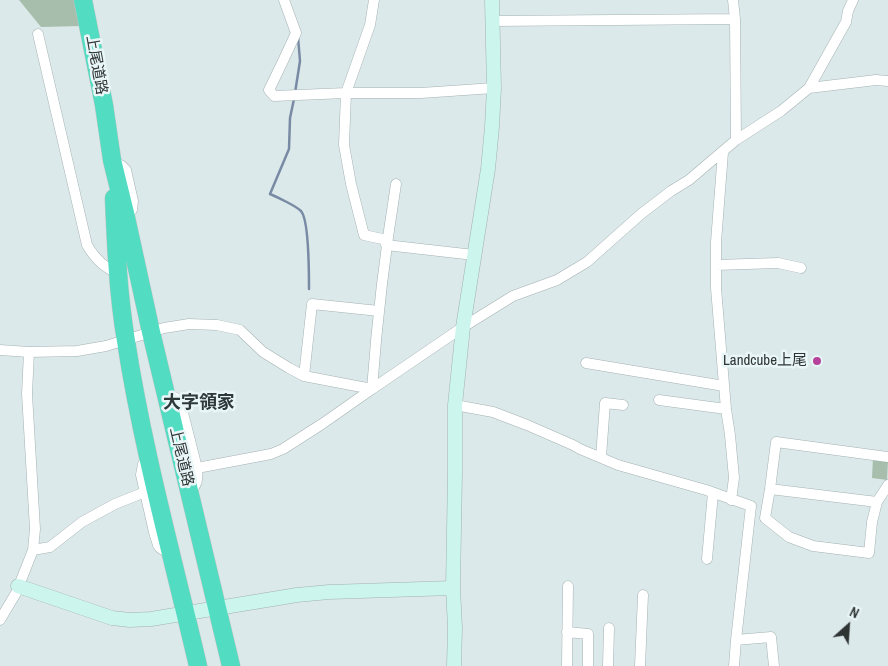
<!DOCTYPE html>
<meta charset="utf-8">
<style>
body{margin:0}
#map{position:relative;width:888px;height:666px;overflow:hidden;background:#dce9ea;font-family:"Archivo Narrow",sans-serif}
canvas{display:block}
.north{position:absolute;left:823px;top:601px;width:50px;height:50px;-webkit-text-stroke:4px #e9f6f8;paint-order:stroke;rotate:26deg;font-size:14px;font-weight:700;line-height:20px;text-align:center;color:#2e3333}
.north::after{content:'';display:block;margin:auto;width:18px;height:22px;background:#2e3333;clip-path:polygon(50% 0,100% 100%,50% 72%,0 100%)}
</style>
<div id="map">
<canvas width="888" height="666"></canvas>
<div class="north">N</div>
</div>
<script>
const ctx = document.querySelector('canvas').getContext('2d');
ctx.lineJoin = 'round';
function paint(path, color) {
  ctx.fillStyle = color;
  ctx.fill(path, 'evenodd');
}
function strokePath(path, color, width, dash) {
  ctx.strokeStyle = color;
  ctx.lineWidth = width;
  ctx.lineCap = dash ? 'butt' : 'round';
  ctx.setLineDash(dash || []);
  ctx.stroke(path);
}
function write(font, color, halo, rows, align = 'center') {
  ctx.font = font + ' "Archivo Narrow","Noto Sans JP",sans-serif';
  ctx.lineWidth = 5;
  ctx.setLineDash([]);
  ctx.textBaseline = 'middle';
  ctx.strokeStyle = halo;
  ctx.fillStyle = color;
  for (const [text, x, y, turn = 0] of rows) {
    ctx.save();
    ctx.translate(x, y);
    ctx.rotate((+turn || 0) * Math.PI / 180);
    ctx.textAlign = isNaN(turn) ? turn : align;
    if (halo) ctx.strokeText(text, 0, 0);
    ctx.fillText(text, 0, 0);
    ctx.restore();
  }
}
paint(new Path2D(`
 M19,0H76L81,26L41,27Z
 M873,458L888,460L887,480L872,478Z`), '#a6beab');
strokePath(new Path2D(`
 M295,93L300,61L298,37
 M294,99L290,118L289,149L270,194C277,197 296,206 301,211C309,220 309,275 309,289`), '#798ba4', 2.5);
const street = new Path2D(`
 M284,0L296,33L283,61L269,90L274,96L346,93H421L494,88
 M374,0L370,25L346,93L344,145L351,184L364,235L387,240
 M733,0L735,19L736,140
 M493,21L735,19
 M38,34L87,245C94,257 104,268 118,273
 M809,88L876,80L888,81
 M723,152L716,242V288L726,409L730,435L734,478L731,500
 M112,160L122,166L126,170L133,201L132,210L125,213
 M386,245L474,255
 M716,265L778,263L801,268
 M0,350L29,352L77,351L106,346L164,328L189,324L217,325L240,330L263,352L289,368L304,376L372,389L463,327L513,296L557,280L587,262L641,214L671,191L689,180L736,140L781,111L809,88L846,22L848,11L853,0
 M586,363L724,386
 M304,376L312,304L379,311
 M166,394L176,398L181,405L197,468C198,477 198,486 189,492
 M659,400L726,409
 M455,405L493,412L527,425L573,445L580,449L618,465L706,490L751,506L736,640L734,666
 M601,457L605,403L623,405
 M888,457L776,442L770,489L765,518L789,537L813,546L869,553L872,522L877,502L888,485
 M149,459L143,464L141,475L154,532L158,545L160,548L165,551L171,552
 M197,468L271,454L283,449L322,424L372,389C377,320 385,252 396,184
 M770,489L877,502
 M33,550L50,547L82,522L115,504L145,492
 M707,559L713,493
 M0,620L16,593L33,550L35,529L27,394L29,352
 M567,632L588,634V666
 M736,640L771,637L774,666
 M567,666L568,586
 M608,666L609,628
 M640,666L643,595`);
const secondary = new Path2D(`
 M18,586L112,618L130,620L151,619L297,595L329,592L453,588
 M454,666L455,628L453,588L455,472V405L463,327L488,169L492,127L494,88L492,0`);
const highway = new Path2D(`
 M83,0L104,105L112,160L125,213L151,332L231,666
 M114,198C116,246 118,293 126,341C143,451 173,558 198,666`);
strokePath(street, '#a4b1b2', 11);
strokePath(secondary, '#a4b1b2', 15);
strokePath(highway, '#c4c6c6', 19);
strokePath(street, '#fff', 10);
strokePath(secondary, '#cbf5ed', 14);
strokePath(highway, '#52ddc3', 18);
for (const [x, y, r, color] of [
 [817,361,5,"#b5429b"]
]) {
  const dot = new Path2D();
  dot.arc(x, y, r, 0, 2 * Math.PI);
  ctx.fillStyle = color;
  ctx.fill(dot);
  strokePath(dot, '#e9f6f8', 2);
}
write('15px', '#2e3333', '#e9f6f8', [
 ["上尾道路",96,65,80],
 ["上尾道路",181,457,77]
]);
write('15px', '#2e3333', '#e9f6f8', [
 ["Landcube上尾",807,361]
], 'right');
write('bold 18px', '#2e393a', '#e9f6f8', [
 ["大字領家",199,403]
]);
</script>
